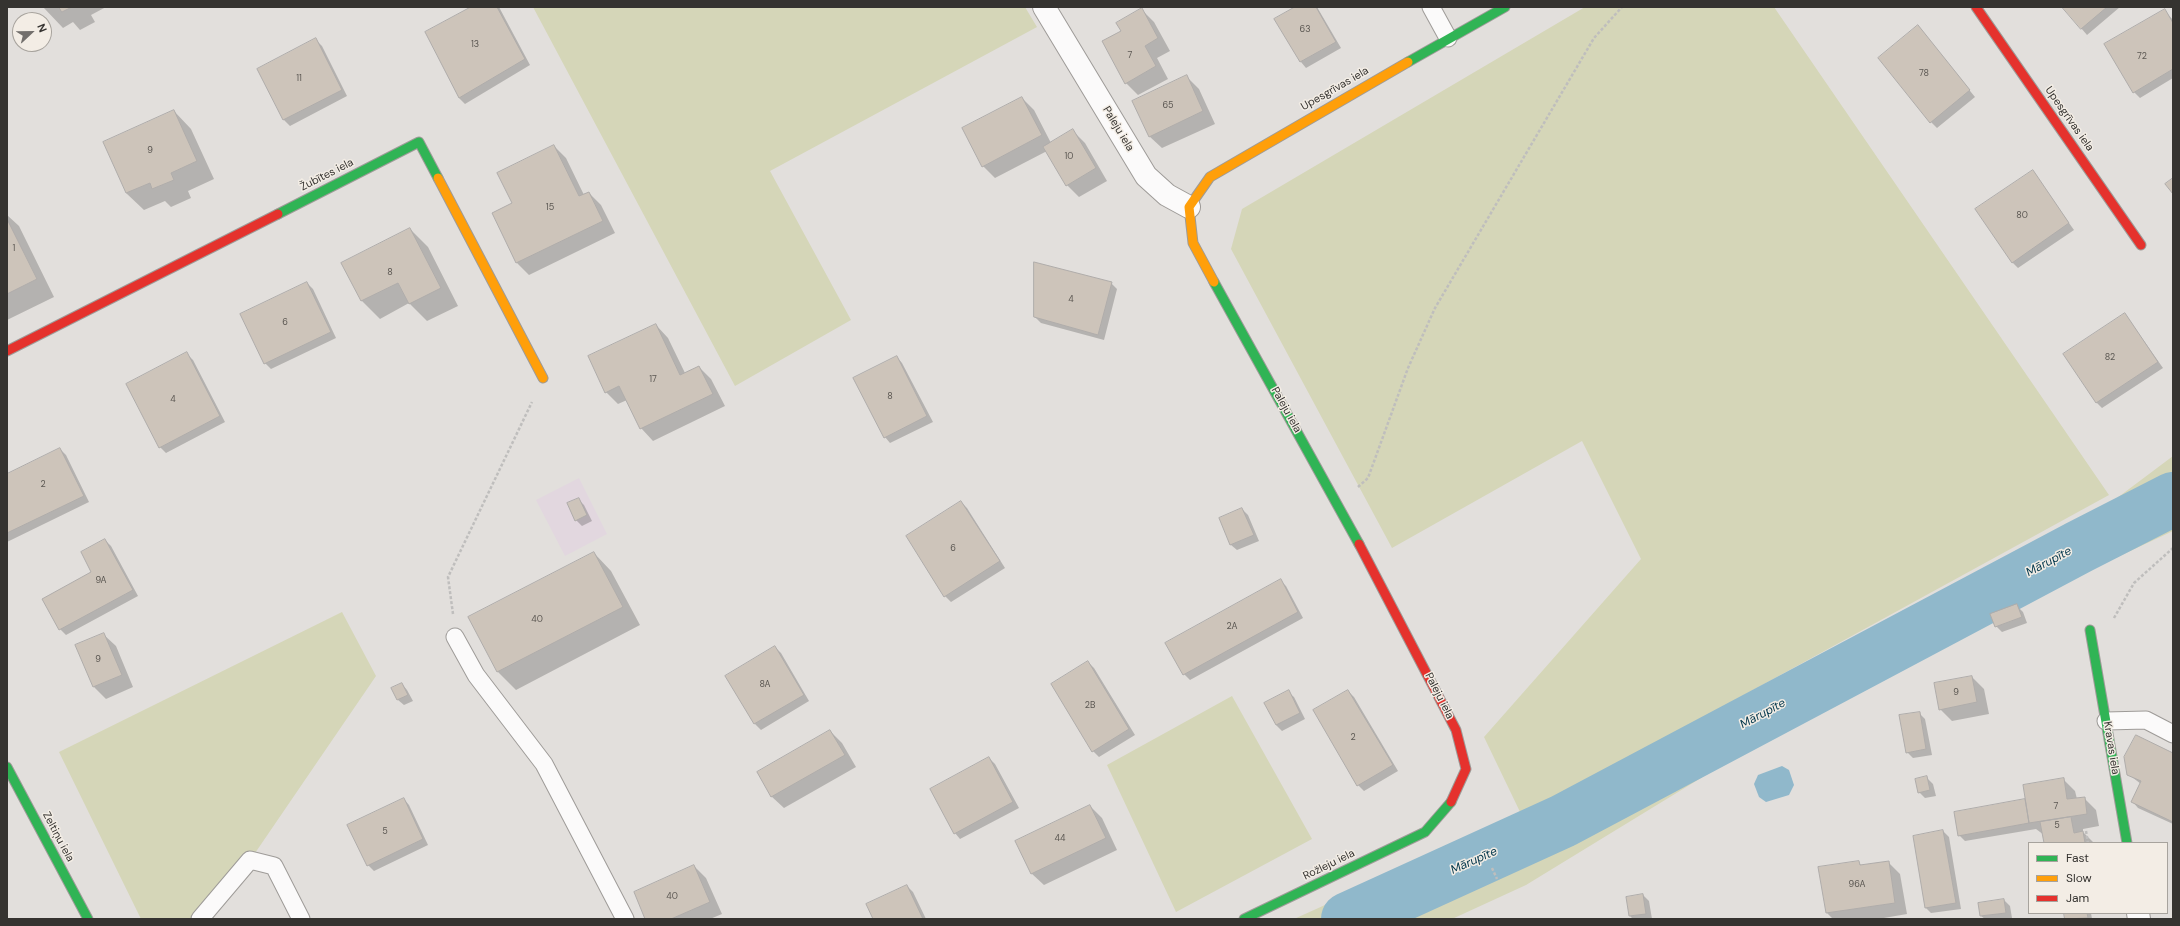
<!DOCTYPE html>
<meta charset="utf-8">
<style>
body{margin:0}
#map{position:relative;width:2180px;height:926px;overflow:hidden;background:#e2dfdc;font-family:"DM Sans",sans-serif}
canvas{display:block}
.frame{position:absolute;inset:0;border:8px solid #353330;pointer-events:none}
.legend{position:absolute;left:2028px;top:842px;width:140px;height:72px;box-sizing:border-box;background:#f3ede5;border:1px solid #a7a39d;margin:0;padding:5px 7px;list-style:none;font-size:12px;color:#353330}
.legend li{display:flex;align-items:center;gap:8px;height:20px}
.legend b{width:20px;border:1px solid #a7a39d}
.north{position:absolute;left:12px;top:12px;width:40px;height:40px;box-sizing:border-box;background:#f3ede5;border:1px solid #a7a39d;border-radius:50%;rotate:68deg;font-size:11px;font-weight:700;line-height:16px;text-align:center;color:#353330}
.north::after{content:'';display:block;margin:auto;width:14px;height:18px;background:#726f6c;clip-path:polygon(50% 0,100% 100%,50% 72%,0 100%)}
</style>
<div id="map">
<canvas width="2180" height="926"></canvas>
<div class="frame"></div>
<ul class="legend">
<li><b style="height:5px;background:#30b455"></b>Fast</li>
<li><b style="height:5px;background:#ff9f0a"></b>Slow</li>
<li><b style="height:5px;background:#e5322d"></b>Jam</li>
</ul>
<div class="north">N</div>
</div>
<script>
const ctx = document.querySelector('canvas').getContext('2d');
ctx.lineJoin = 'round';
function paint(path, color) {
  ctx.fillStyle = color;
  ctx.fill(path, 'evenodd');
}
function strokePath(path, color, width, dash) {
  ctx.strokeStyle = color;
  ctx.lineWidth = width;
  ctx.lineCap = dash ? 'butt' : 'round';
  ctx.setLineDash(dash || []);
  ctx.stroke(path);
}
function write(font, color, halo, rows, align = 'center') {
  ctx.font = font + ' "DM Sans",sans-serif';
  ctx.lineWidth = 3;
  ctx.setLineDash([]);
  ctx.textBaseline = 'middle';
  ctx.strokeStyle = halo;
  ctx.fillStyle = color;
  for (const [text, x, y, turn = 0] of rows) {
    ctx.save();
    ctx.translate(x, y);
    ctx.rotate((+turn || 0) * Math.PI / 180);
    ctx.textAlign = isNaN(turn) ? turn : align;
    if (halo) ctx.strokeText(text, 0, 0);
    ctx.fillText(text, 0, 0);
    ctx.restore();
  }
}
paint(new Path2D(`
 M579,478L607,534L565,556L536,500Z`), '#e2d7df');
paint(new Path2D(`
 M533,7H1025L1037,27L770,171L851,320L735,386Z
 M1585,7H1774L2109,495L1660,741L2113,501L2173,456V531L2017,604L1956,630L1922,658L1737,756L1526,885L1452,919H1294L1522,816L1484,737L1641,559L1582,441L1392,548L1231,249L1242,209Z
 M342,612L376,676L210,919H141L59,752Z
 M1232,696L1312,839L1176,912L1107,765Z`), '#d5d6b8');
paint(new Path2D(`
 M1782,766L1789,770L1794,785L1789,795L1766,802L1759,797L1754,784L1758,775Z`), '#90b8cb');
paint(new Path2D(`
 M43,7H106L91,15L95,22L80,30L73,22L63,28Z
 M473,7H499L530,65L465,104L459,98L426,32Z
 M1297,7H1317L1341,48L1306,68L1301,62L1276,19Z
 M2063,7H2120L2087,35Z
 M1142,10L1154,22L1170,51L1157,58L1168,79L1138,95L1126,83L1122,31Z
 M2164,10L2173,20V78L2140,98L2134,92Z
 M1918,27L1975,97L1937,128L1931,122Z
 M316,40L322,46L347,96L290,126L284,120L258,69Z
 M1186,76L1199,89L1215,124L1162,148L1149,136Z
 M1022,98L1034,110L1051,143L1073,131L1085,143L1107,181L1079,197L1067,185L1047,151L995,178L983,166Z
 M174,111L191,129L214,179L188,191L191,198L171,207L165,201L144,210L126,193Z
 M554,146L566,158L584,195L589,193L601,205L615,233L529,275L517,263L493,214L513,204Z
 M2033,172L2074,230L2018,268L2012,262Z
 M7,215L19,226L54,297L7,320Z
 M410,229L428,247L458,306L427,321L409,303L380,319L362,301L342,263Z
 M307,283L313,289L336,338L271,369L265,363Z
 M1111,283L1117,289L1104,340L1041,323L1035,317Z
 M2125,314L2163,368L2102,408L2096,402Z
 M656,325L668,338L685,373L699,367L711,379L725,406L653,441L641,428L627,400L618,404L606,392Z
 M187,354L193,360L225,422L166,453L160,447Z
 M897,357L902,363L933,422L890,443L885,437Z
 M60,449L66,455L89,502L7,542V475Z
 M578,499L584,505L592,521L582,526L576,520Z
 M961,502L967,508L1005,568L951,602L945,596L907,536Z
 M1242,509L1248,515L1259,541L1237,550L1231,545L1220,519Z
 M105,540L111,546L138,596L66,635L60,629L92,573Z
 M594,553L611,571L640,625L516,690L498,672L470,618Z
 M1280,580L1286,586L1303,618L1190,680L1184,674Z
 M2017,606L2023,612L2027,623L2002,632L1996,626Z
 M103,634L116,646L133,687L106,699L94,687Z
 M775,647L781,653L809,701L761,730L755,724L726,676Z
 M1088,662L1094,668L1135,735L1099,757L1093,751Z
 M1972,677L1984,689L1989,714L1952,721L1940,709Z
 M402,684L407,690L413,701L404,705L398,700L393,688Z
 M1348,691L1354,697L1398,771L1364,791L1358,785Z
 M1288,692L1294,697L1305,719L1282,731L1276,725Z
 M1919,713L1925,719L1932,755L1913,758L1907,752Z
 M830,731L842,743L856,767L784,808L771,796Z
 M2173,754V824L2138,808L2133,802L2141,784L2128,774Z
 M989,758L995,764L1019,808L960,839L955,833Z
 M1927,778L1933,784L1936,796L1925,798L1919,792Z
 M2063,779L2075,791L2077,799L2084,798L2096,810L2099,826L2083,829V832L2094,843H2045L2044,835L2036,829L1965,841L1959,835L2025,800L2027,802Z
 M404,799L409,805L428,845L374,871L368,865Z
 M1090,806L1102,818L1117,850L1044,885L1031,873Z
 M1943,831L1949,837L1961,909L1931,913L1925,907Z
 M1858,862L1862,866L1888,862L1900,874L1907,914L1878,919H1833L1827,913Z
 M694,866L706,878L722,914L710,919H647Z
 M907,886L913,892L926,919H874Z
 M1643,895L1649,901L1652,919H1633L1630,916Z
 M2004,900L2010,906L2012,918L1985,919L1981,916Z
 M2065,913H2091L2092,919H2066Z`), '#0003');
strokePath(new Path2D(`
 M1348,919L1563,821L2079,547L2173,499`), '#90b8cb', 54);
const building = new Path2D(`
 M59,7H72L62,12Z
 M471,7H497L525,59L459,98L425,32Z
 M1295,7H1316L1336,42L1300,62L1274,19Z
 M2062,7H2107L2081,29Z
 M1142,8L1158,38L1145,46L1156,66L1125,84L1102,41L1121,31L1116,23Z
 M2165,9L2173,23V69L2133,93L2104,44Z
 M1918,25L1970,90L1930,123L1878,58Z
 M316,38L342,90L283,120L257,69Z
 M1187,75L1203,111L1149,137L1132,101Z
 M1022,97L1042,135L982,167L962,128Z
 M174,110L197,161L171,173L174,180L152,189L150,183L126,193L103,142Z
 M1073,129L1096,168L1066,186L1043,147Z
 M554,145L579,196L589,192L603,221L516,263L492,213L512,203L497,173Z
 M2033,170L2069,223L2012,263L1975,209Z
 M2173,178V194L2165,184Z
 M7,219L37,279L7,294Z
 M410,228L441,288L409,304L398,283L361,301L341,263Z
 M1034,262L1112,282L1098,335L1034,317Z
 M307,282L331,332L264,364L240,314Z
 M2125,313L2158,362L2096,403L2063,354Z
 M656,324L680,375L699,366L713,394L640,429L619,386L605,393L588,356Z
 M187,352L220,416L159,448L126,384Z
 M897,356L927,416L884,438L853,378Z
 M60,448L84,496L7,533V474Z
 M579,498L587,515L575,521L567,503Z
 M961,501L1000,561L944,597L906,536Z
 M1242,508L1254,535L1230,545L1219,518Z
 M105,539L133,590L59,630L42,599L91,572L81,552Z
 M594,552L623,607L497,672L468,617Z
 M1281,579L1298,612L1183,675L1165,643Z
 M2017,604L2022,617L1995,627L1990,614Z
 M104,633L122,675L93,687L75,645Z
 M775,646L804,695L754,724L725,676Z
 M1088,661L1129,729L1092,752L1051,684Z
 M1972,676L1977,702L1939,710L1934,683Z
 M402,683L408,695L397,700L391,688Z
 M1289,690L1300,713L1276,725L1264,703Z
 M1348,690L1393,765L1357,786L1313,710Z
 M1920,712L1926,749L1906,753L1899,715Z
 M830,730L845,755L771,797L757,772Z
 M2136,735L2173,753V822L2131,802L2141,781L2127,775L2124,757Z
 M989,757L1013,802L954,834L930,789Z
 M1927,776L1930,790L1918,793L1915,779Z
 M2064,778L2067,799L2085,797L2087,814L2029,823L2023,785Z
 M404,798L423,839L367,866L347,825Z
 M2025,799L2029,823L1958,836L1954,812Z
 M1090,805L1106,838L1031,874L1015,841Z
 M2071,817L2074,833L2083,831L2085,843H2044L2040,822Z
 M1943,830L1956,903L1925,908L1913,836Z
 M1859,861L1860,865L1889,861L1895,903L1826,913L1818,867Z
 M694,865L710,902L671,919H645L634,892Z
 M907,885L923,919H873L866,904Z
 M1643,894L1646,914L1629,916L1626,897Z
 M2004,899L2006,913L1980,916L1978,903Z
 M2064,913H2087L2088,918L2065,919Z`);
paint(building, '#cdc4ba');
strokePath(building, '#afacaa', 1);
const lane = new Path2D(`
 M1431,7L1448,38
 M455,637L476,675L544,764L625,919
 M2106,721L2146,720L2173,734
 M200,919L250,860L274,866L301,919`);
const street = new Path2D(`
 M1044,7L1146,176L1167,195L1189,207
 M2138,913L2139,919`);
const fast = new Path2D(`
 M1408,62L1505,7
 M278,214L419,142L438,178
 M1214,282L1359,544
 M2090,630L2127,843
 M7,767L88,919
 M1244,919L1425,832L1451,802`);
const slow = new Path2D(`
 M438,178L543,378
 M1214,282L1193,243L1189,207L1210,177L1408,62`);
const jam = new Path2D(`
 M1976,7L2141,245
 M7,351L278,214
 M1359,544L1456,730L1466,769L1451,802`);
strokePath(lane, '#9e9b98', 19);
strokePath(street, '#9e9b98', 24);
strokePath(fast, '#9e9b98', 11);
strokePath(slow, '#9e9b98', 11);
strokePath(jam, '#9e9b98', 11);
strokePath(new Path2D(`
 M1358,487L1368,478L1408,368L1435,308L1594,38L1622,7
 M453,614L448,577L532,402
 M2114,618L2134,583L2173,548
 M2086,831L2088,843
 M1492,868L1497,879`), '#bfbebd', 2.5, [3, 2]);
strokePath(lane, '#fbfafa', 17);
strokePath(street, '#fbfafa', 22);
strokePath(fast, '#30b455', 9);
strokePath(slow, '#ff9f0a', 9);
strokePath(jam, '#e5322d', 9);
write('9px', '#5b5752', null, [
 ["63",1305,30],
 ["13",475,45],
 ["7",1130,56],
 ["72",2142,57],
 ["78",1924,74],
 ["11",299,79],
 ["65",1168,106],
 ["9",150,151],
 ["10",1069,157],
 ["15",550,208],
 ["80",2022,216],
 ["1",14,249],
 ["8",390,273],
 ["4",1071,300],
 ["6",285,323],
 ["82",2110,358],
 ["17",653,380],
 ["8",890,397],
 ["4",173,400],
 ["2",43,485],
 ["6",953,549],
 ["9A",101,581],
 ["40",537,620],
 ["2A",1232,627],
 ["9",98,660],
 ["8A",765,685],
 ["9",1956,693],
 ["2B",1090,706],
 ["2",1353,738],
 ["7",2056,807],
 ["5",2057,826],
 ["5",385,832],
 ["44",1060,839],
 ["96A",1857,885],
 ["40",672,897]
]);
write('11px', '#353330', '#f3ede5', [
 ["Upesgrīvas iela",1335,89,-30],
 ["Upesgrīvas iela",2069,119,55],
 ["Paleju iela",1118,129,59],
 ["Žubītes iela",327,175,-27],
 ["Paleju iela",1286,410,61],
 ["Paleju iela",1439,696,63],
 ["Kravas iela",2111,748,81],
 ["Zeltiņu iela",58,837,62],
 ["Rožleju iela",1329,865,-26]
]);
write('italic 12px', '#01364b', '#f3ede5', [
 ["Mārupīte",2049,562,-28],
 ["Mārupīte",1763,714,-28],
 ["Mārupīte",1474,861,-24]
]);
</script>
